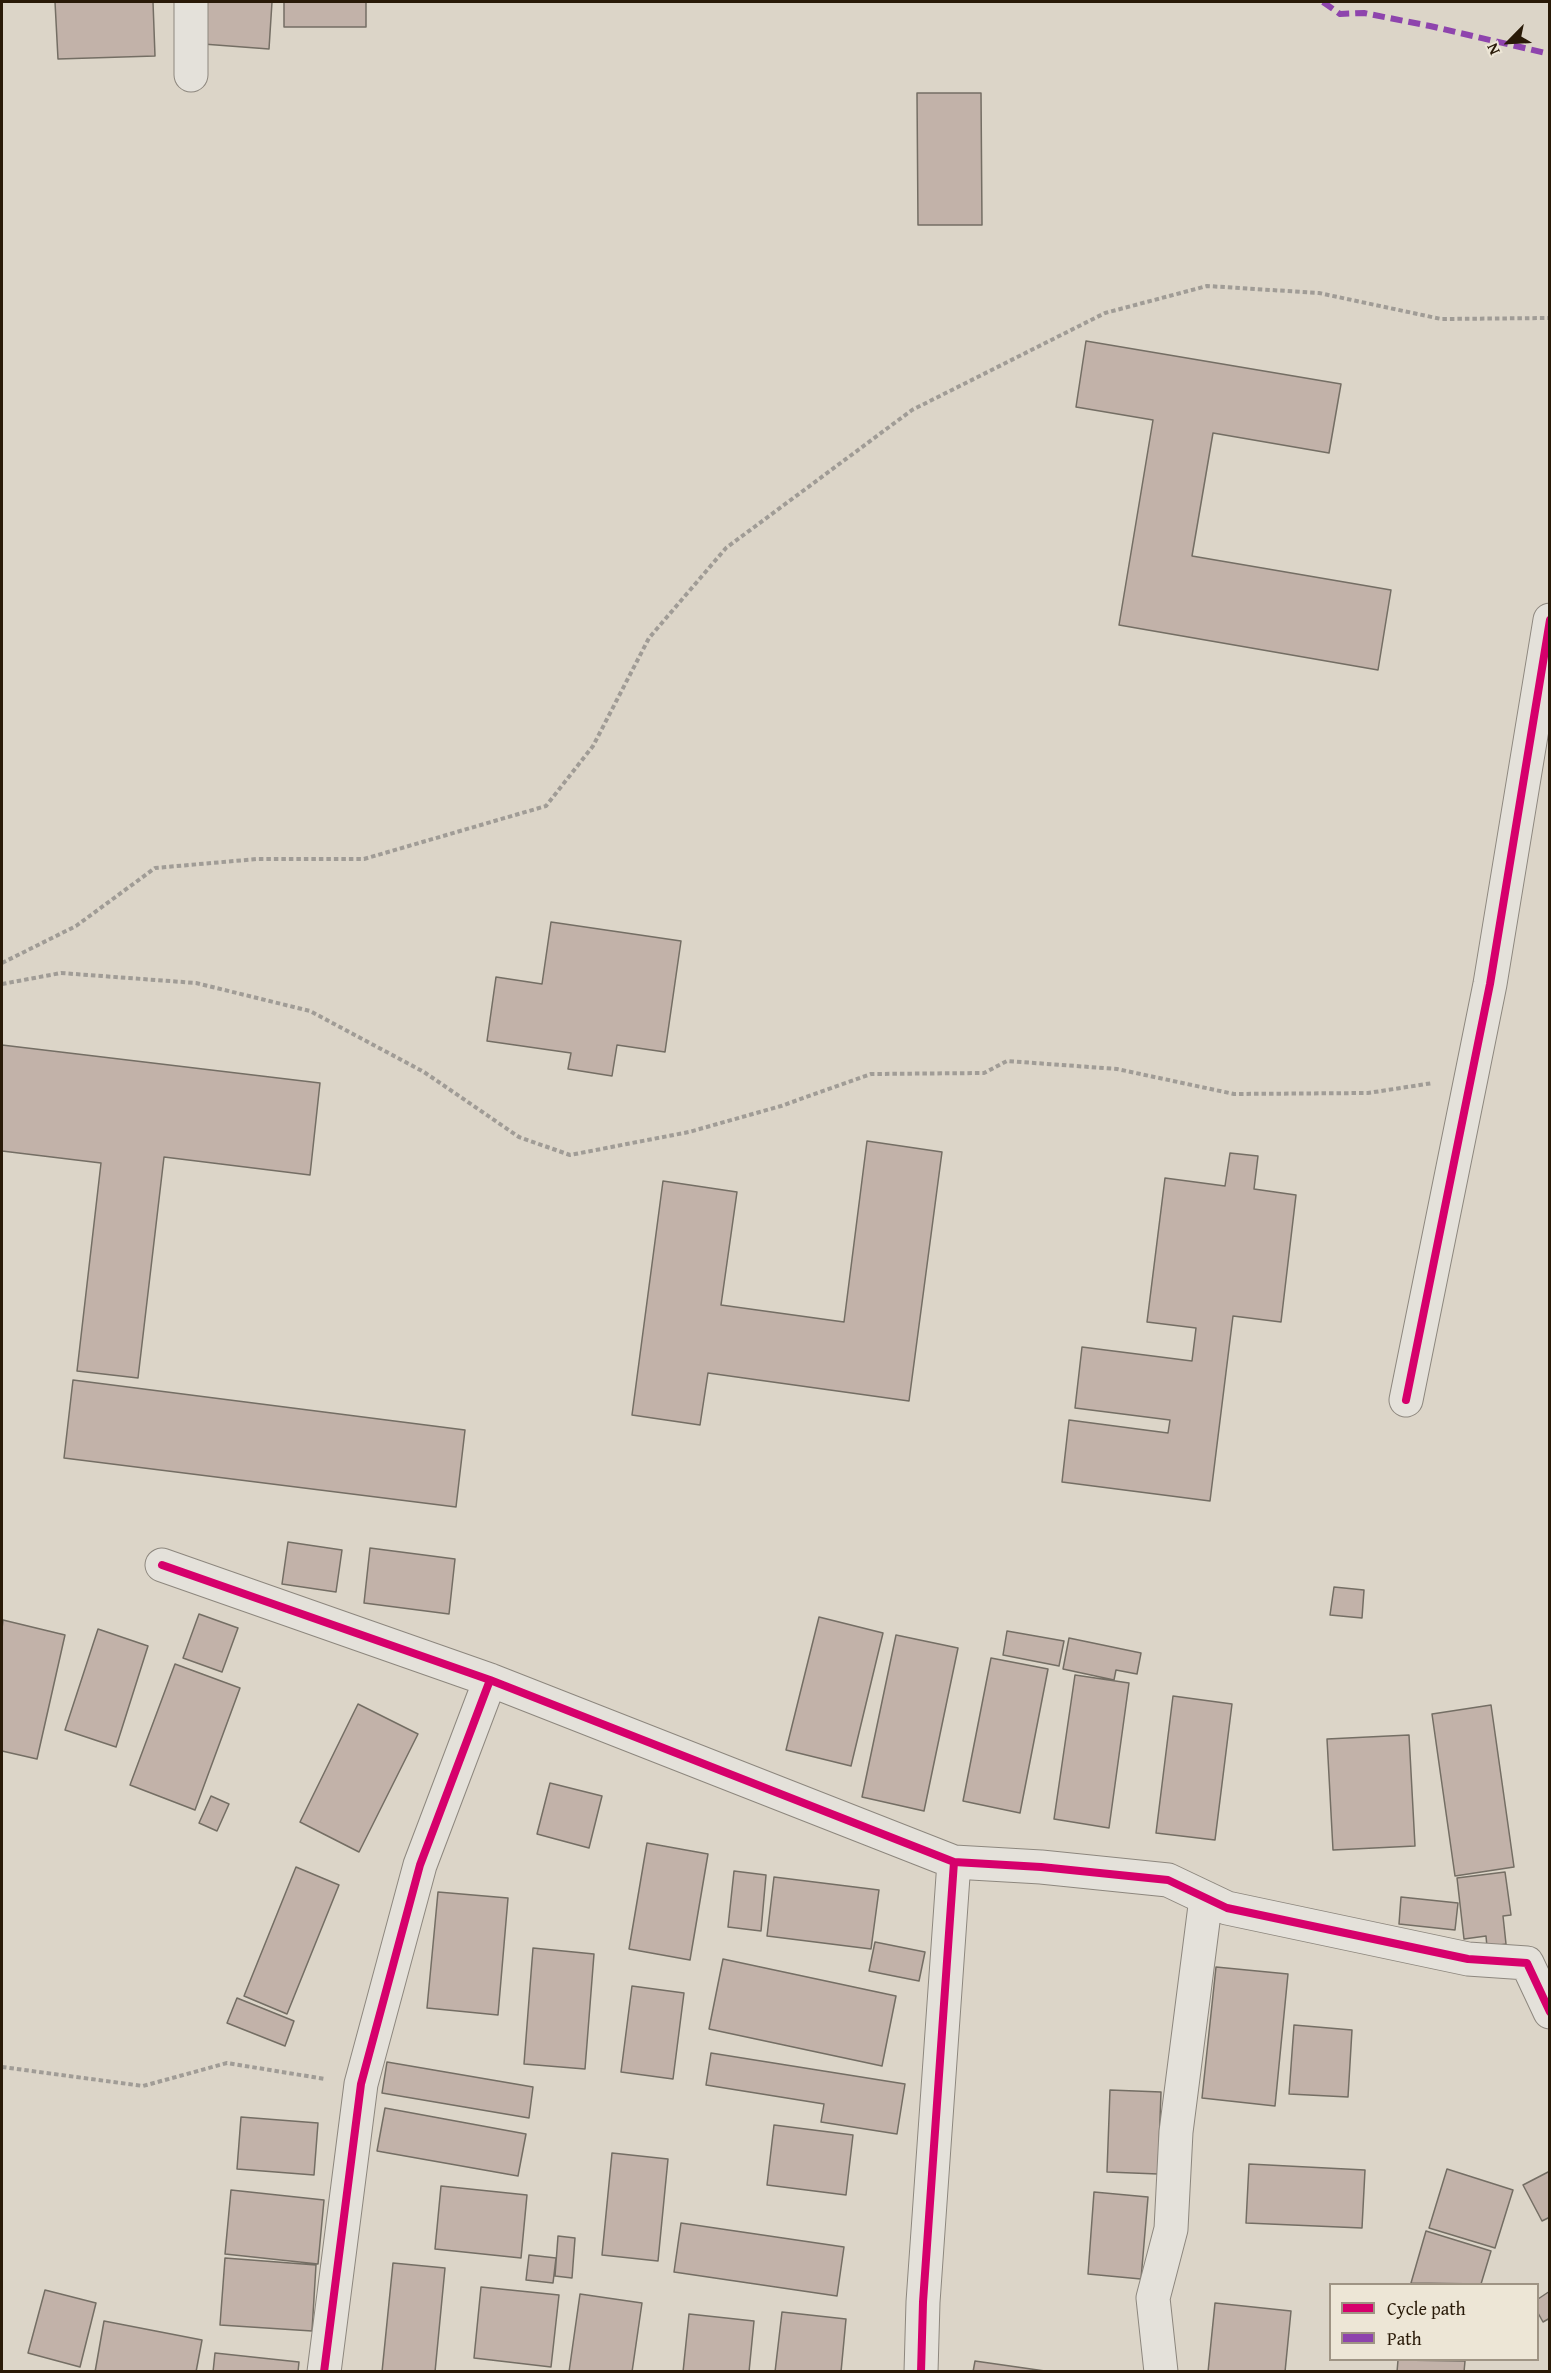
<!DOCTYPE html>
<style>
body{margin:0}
#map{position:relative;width:1551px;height:2373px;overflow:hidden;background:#dcd5c8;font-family:"Gentium Book Plus",serif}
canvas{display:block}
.frame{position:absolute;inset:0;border:3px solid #291a08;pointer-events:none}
.legend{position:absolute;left:1329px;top:2283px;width:210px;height:78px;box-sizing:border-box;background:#ede6d6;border:2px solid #9f9484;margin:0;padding:8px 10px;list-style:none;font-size:18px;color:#291a08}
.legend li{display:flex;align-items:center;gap:12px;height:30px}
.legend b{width:30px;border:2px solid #9f9484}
.north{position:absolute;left:1479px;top:12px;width:60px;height:60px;-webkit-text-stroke:4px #ede6d6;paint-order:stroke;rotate:246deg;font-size:16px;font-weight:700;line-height:24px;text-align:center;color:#291a08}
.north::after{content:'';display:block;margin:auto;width:21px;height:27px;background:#291a08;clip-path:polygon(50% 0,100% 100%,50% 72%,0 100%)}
</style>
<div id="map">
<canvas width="1551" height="2373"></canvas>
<div class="frame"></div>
<ul class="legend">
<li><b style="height:8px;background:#d6006c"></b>Cycle path</li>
<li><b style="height:8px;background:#8e44ad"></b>Path</li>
</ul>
<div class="north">N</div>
</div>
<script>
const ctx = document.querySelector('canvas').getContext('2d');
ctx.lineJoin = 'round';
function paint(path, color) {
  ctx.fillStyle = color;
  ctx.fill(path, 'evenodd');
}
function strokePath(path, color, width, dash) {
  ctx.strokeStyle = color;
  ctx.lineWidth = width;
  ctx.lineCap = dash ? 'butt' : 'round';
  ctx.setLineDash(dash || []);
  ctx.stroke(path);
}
const building = new Path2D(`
 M55,2H153L155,56L58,59Z
 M206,2H272L269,49L203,44Z
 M284,2H366V27H284Z
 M917,93H981L982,225H918Z
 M1086,341L1341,384L1329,453L1213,433L1192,556L1391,590L1378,670L1119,625L1153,420L1076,407Z
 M551,922L681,941L665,1052L617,1045L612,1076L568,1069L571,1053L487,1041L496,977L542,984Z
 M2,1045L320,1083L310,1175L164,1157L138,1378L77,1371L101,1163L2,1151Z
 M867,1141L942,1152L909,1401L708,1373L700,1425L632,1415L663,1181L737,1192L721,1305L844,1322Z
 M1230,1153L1258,1156L1254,1189L1296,1195L1281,1322L1233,1316L1210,1501L1062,1482L1069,1420L1168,1433L1170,1420L1075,1408L1082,1347L1192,1361L1196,1328L1147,1322L1165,1178L1225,1186Z
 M73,1380L465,1430L456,1507L64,1458Z
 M288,1542L342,1550L336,1592L282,1584Z
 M370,1548L455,1559L449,1614L364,1603Z
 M1334,1587L1364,1590L1362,1618L1330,1615Z
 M199,1614L238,1628L222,1672L183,1658Z
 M819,1617L883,1633L851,1766L786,1750Z
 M3,1620L65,1635L37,1759L2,1751V1629Z
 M98,1629L148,1646L116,1747L65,1730Z
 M1007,1631L1064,1641L1059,1666L1003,1655Z
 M896,1635L958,1648L924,1811L862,1797Z
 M1069,1638L1141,1653L1137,1674L1116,1670L1114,1680L1063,1669Z
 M991,1658L1048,1669L1020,1813L963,1801Z
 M175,1664L240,1688L195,1810L130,1785Z
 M1075,1675L1129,1683L1109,1828L1054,1819Z
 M1173,1696L1232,1704L1215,1840L1156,1833Z
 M358,1704L418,1734L359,1852L300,1822Z
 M1491,1705L1514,1867L1455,1876L1432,1714Z
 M1409,1735L1415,1846L1333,1850L1327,1739Z
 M550,1783L602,1796L589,1848L537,1834Z
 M211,1796L229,1804L217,1831L199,1823Z
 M647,1843L708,1854L690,1960L629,1949Z
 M296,1867L339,1885L287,2014L244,1996Z
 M734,1871L766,1875L761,1931L728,1927Z
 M1505,1872L1511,1915L1503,1916L1506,1944L1487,1947L1486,1936L1464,1939L1457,1878Z
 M774,1877L879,1890L871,1949L767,1936Z
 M438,1892L508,1898L498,2015L427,2008Z
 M1401,1897L1458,1903L1455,1930L1399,1924Z
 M875,1942L925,1952L919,1981L869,1971Z
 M533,1948L594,1954L585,2069L524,2064Z
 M723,1959L896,1996L882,2066L709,2029Z
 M1216,1967L1288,1974L1275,2106L1202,2098Z
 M632,1986L684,1993L673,2079L621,2072Z
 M237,1998L294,2021L285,2046L227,2023Z
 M1294,2025L1352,2030L1348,2097L1289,2094Z
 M711,2053L905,2084L897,2134L821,2122L824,2104L706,2085Z
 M387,2062L533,2087L529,2118L382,2093Z
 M1110,2090L1161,2092L1158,2174L1107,2172Z
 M385,2108L526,2134L518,2176L377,2151Z
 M241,2117L318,2123L314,2175L237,2169Z
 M774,2125L853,2135L846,2195L767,2185Z
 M612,2153L668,2159L658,2261L602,2255Z
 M1249,2164L1365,2170L1362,2228L1246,2223Z
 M1447,2169L1513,2190L1495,2248L1429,2228Z
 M1550,2171V2217L1542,2221L1523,2185Z
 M441,2186L527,2195L521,2258L435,2249Z
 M231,2190L324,2200L318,2264L225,2254Z
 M1094,2192L1148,2197L1141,2279L1088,2274Z
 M681,2223L844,2247L837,2296L674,2272Z
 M1426,2231L1491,2251L1481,2284L1411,2283Z
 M558,2236L575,2238L572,2278L555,2276Z
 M529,2255L556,2258L553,2283L526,2280Z
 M225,2258L316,2265L312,2331L220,2325Z
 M393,2263L445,2268L435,2372H382Z
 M481,2287L559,2295L551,2367L474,2358Z
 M45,2290L96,2303L80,2367L28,2353Z
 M1550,2291V2318L1543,2322L1538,2313V2299Z
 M580,2294L642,2303L632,2372H569Z
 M1215,2303L1291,2311L1285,2372H1208Z
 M782,2312L846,2319L841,2372H775Z
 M689,2314L754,2321L749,2372H683Z
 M104,2321L202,2340L196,2372H95Z
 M215,2353L299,2362L298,2372H213Z
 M1398,2360L1465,2361L1464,2372H1397Z
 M975,2361L1045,2371V2372H973Z`);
paint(building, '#c2b2a9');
strokePath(building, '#746e64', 1.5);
const street = new Path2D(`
 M191,75V2
 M1406,1400L1490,984L1550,620
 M162,1565L490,1680L954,1862
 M324,2372L361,2084L420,1865L490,1680
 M921,2372L923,2302L954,1862L1041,1867L1168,1880L1227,1908L1468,1959L1527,1963L1550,2012
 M1161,2372L1153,2298L1171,2229L1176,2132L1206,1898`);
strokePath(street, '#8d877e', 35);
strokePath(new Path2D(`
 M2,963L76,926L155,868L257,859H364L546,806L593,746L649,638L726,548L912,410L1105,313L1207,286L1319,293L1441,319L1550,318
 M2,984L61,973L196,983L310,1011L424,1072L519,1137L570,1155L689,1132L781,1106L871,1074L984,1073L1007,1061L1117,1069L1234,1094L1368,1093L1433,1083
 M2,2067L143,2086L227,2063L325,2079`), '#a09c96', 4, [4.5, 3]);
strokePath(street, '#e4e1da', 33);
strokePath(new Path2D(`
 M1323,2L1340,14L1364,13L1430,26L1550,54`), '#8e44ad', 6, [12, 6]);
strokePath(new Path2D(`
 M1406,1400L1490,984L1550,620
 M162,1565L490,1680L954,1862
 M324,2372L361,2084L420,1865L490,1680
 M921,2372L923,2302L954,1862L1041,1867L1168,1880L1227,1908L1468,1959L1527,1963L1550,2012`), '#d6006c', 8);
</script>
